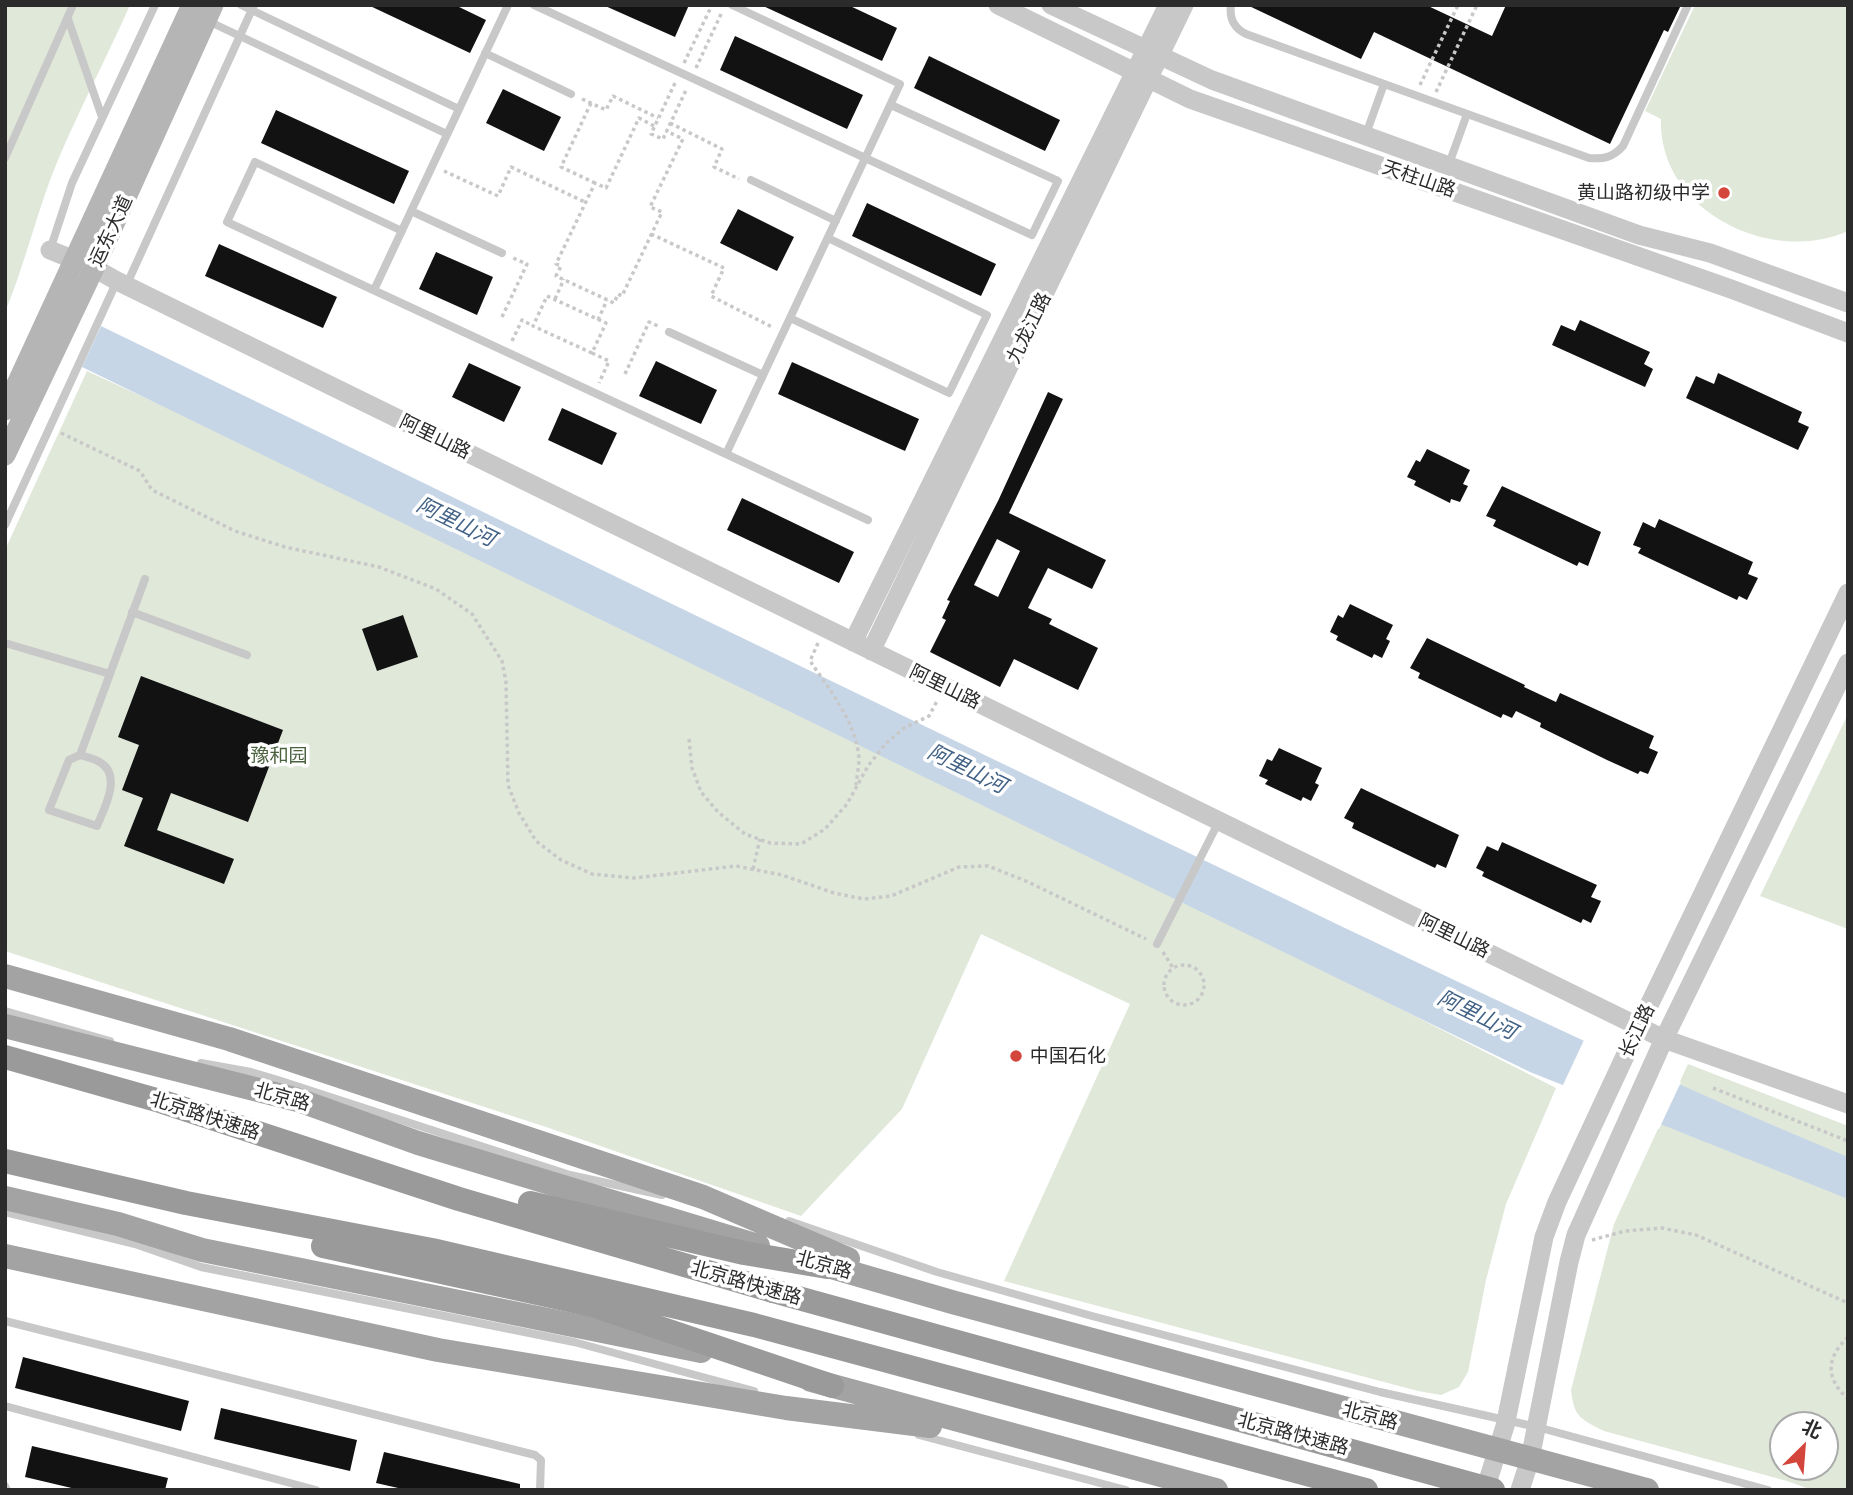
<!DOCTYPE html>
<meta charset="utf-8">
<style>
body{margin:0}
#map{position:relative;width:1853px;height:1495px;overflow:hidden;background:#fff;font-family:"Asap Condensed","Noto Sans SC",sans-serif}
canvas{display:block}
.frame{position:absolute;inset:0;border:7px solid #2b2b2b;pointer-events:none}
.north{position:absolute;left:1769px;top:1411px;width:70px;height:70px;box-sizing:border-box;background:#fff;border:2px solid #aaa;border-radius:50%;rotate:25deg;font-size:19px;font-weight:700;line-height:28px;text-align:center;color:#2b2b2b}
.north::after{content:'';display:block;margin:auto;width:24px;height:32px;background:#d4453c;clip-path:polygon(50% 0,100% 100%,50% 72%,0 100%)}
</style>
<div id="map">
<canvas width="1853" height="1495"></canvas>
<div class="frame"></div>
<div class="north">北</div>
</div>
<script>
const ctx = document.querySelector('canvas').getContext('2d');
ctx.lineJoin = 'round';
function paint(path, color) {
  ctx.fillStyle = color;
  ctx.fill(path, 'evenodd');
}
function strokePath(path, color, width, dash) {
  ctx.strokeStyle = color;
  ctx.lineWidth = width;
  ctx.lineCap = dash ? 'butt' : 'round';
  ctx.setLineDash(dash || []);
  ctx.stroke(path);
}
function write(font, color, halo, rows, align = 'center') {
  ctx.font = font + ' "Asap Condensed","Noto Sans SC",sans-serif';
  ctx.lineWidth = 7;
  ctx.setLineDash([]);
  ctx.textBaseline = 'middle';
  ctx.strokeStyle = halo;
  ctx.fillStyle = color;
  for (const [text, x, y, turn = 0] of rows) {
    ctx.save();
    ctx.translate(x, y);
    ctx.rotate((+turn || 0) * Math.PI / 180);
    ctx.textAlign = isNaN(turn) ? turn : align;
    if (halo) ctx.strokeText(text, 0, 0);
    ctx.fillText(text, 0, 0);
    ctx.restore();
  }
}
paint(new Path2D(`
 M5,5H130C107,57 80,108 58,160C37,210 26,262 5,312Z
 M1695,5H1848V231C1770,266 1658,210 1661,119L1645,111Z
 M87,371L389,510L1230,922L1556,1088L1506,1204L1486,1280L1468,1372L1459,1387L1441,1395L1418,1391L1004,1281L1130,1004L981,934L902,1109L801,1216L546,1127L5,951V550Z
 M1848,714V929L1760,896Z
 M1688,1064L1848,1126V1490H1812L1787,1481L1604,1431C1580,1419 1574,1417 1571,1390L1614,1224ZM1783,1425H1825V1467H1783Z`), '#e0e8da');
paint(new Path2D(`
 M101,326C457,499 812,673 1168,843C1394,951 1617,1061 1848,1157V1199L1530,1072L82,367Z`), '#c7d6e7');
paint(new Path2D(`
 M1585,1038L1681,1082L1659,1129L1562,1087Z`), '#fff');
paint(new Path2D(`
 M368,5H455L486,20L470,53Z
 M603,5H689L675,37Z
 M761,5H848L897,28L882,61Z
 M1247,5H1426L1492,36L1506,5H1681L1668,32L1664,30L1610,144L1374,32L1361,59Z
 M735,36L863,95L847,129L720,70Z
 M929,56L1060,120L1045,151L914,88Z
 M503,89L561,117L544,151L486,123Z
 M276,110L409,171L394,204L261,143Z
 M867,203L996,264L981,296L852,236Z
 M738,209L794,237L777,271L720,243Z
 M219,244L337,297L323,328L205,276Z
 M436,252L493,277L477,315L419,289Z
 M1580,320L1650,352L1644,364L1653,369L1645,387L1552,345L1561,325L1575,331Z
 M656,361L717,390L701,424L639,396Z
 M792,362L919,419L905,451L778,394Z
 M469,363L521,387L504,422L452,397Z
 M1718,373L1802,412L1798,422L1809,427L1798,450L1686,398L1696,376L1714,384Z
 M1048,392L1063,399L1009,513L1106,560L1092,589L1048,568L1028,608L1052,619L1049,624L1098,648L1078,690L1014,659L1000,687L930,652L946,620L942,618L950,601L947,600L998,501ZM997,539L1020,551L998,597L974,585Z
 M562,408L617,433L602,465L548,440Z
 M1427,449L1470,470L1463,484L1468,486L1460,502L1451,499L1450,503L1414,485L1416,481L1407,477L1416,460L1420,462Z
 M1502,486L1601,532L1588,566L1579,562L1577,566L1493,526L1496,520L1486,516Z
 M742,498L854,552L839,583L727,530Z
 M1659,519L1753,562L1748,574L1758,578L1747,600L1739,596L1737,600L1638,553L1641,548L1633,545L1643,522L1655,528Z
 M1350,604L1393,625L1386,639L1390,641L1382,658L1374,654L1372,658L1336,640L1338,636L1330,632L1338,615L1343,618Z
 M403,615L418,657L377,671L362,629Z
 M1427,638L1525,685L1524,687L1556,702L1560,693L1654,736L1649,748L1658,752L1648,774L1640,771L1638,774L1607,760L1540,727L1541,723L1516,711L1512,718L1503,714L1501,718L1418,678L1420,673L1410,668Z
 M141,676L283,730L248,822L171,793L157,830L234,859L224,884L124,846L143,798L122,790L139,745L118,737Z
 M1279,748L1322,768L1315,783L1319,785L1311,801L1303,797L1301,801L1265,784L1268,780L1259,776L1267,759L1272,761Z
 M1361,788L1459,835L1446,868L1437,864L1435,868L1352,828L1354,823L1344,818Z
 M1502,842L1597,885L1591,897L1601,901L1591,923L1583,919L1581,923L1482,876L1484,872L1476,868L1487,846L1498,851Z
 M23,1357L189,1401L181,1431L15,1388Z
 M221,1408L357,1440L350,1471L214,1439Z
 M32,1446L168,1478L165,1490H80L25,1477Z
 M384,1452L520,1484V1490H407L376,1483Z`), '#121212');
strokePath(new Path2D(`
 M684,63L712,5
 M696,68L722,12
 M675,83L651,134L663,139L687,88
 M1420,85L1458,5
 M1436,92L1477,5
 M582,99L606,110L613,96L658,118
 M591,103L561,167L595,183
 M670,123L722,149L714,167L739,179
 M654,126L639,118L606,188L595,183L556,264L561,266L556,276L614,303L618,294L622,296L662,212L650,207L683,139L666,131
 M444,171L498,196L511,167L585,202
 M651,234L724,268L711,296L772,327
 M547,296L606,323L592,353L533,326Z
 M555,299L564,279
 M502,317L527,264L513,258
 M598,320L607,300
 M512,341L522,320L533,326
 M592,353L609,361L599,383
 M625,374L649,322L658,326
 M61,433L140,471L152,490L235,531L285,547L379,567L436,589L472,614L502,661L506,682L508,785L519,813L536,841L561,860L592,874L634,878L736,866L782,875L834,893L864,899L891,896L959,867L988,866L1026,881L1146,939
 M818,643L810,661C829,689 856,722 859,758C859,766 857,776 856,785
 M689,739L692,768L701,792L718,812L745,834L770,843L801,844L825,829L847,804L868,766L886,743L904,728L929,716L937,701
 M753,869L760,839
 M1163,952L1173,968
 M1164 985a20 20 0 1 1 40 0a20 20 0 1 1-40 0Z
 M1713,1088L1848,1141
 M1592,1240L1625,1231L1662,1228L1696,1235L1848,1303
 M1848,1337C1826,1358 1825,1378 1848,1399`), '#c8c8c8', 3.5, [3.5, 3.5]);
strokePath(new Path2D(`
 M241,5L459,109
 M534,5L1032,235L1058,181L891,105
 M1231,5C1229,19 1234,28 1246,34L1589,158C1604,159 1612,158 1623,146L1688,5
 M68,19L102,117
 M208,21L447,134
 M485,53L571,94
 M1366,134L1384,84
 M5,158L73,5
 M1449,164L1467,114
 M751,180L836,221
 M411,211L502,253
 M402,231L255,162L227,222L726,454L900,84L732,5
 M50,250L72,183L155,5
 M126,286L254,5
 M374,290L508,5
 M790,318L949,393L987,315L828,238
 M669,332L763,375
 M726,454L868,520
 M5,525L116,283
 M132,612L247,655
 M5,643L110,674
 M80,755C87,757 96,759 101,763C122,776 104,809 97,826L49,810L69,760L80,755L145,579
 M1157,944L1219,821
 M5,1011L110,1041
 M201,1063L251,1072L278,1080L570,1175L662,1195
 M5,1212L135,1244L201,1267L574,1342L754,1391
 M789,1221L937,1272L1092,1316L1380,1392L1537,1427L1768,1490
 M5,1321L535,1455L541,1460L540,1490
 M5,1406L316,1490
 M919,1435L1126,1490
 M5,1486L7,1490`), '#c8c8c8', 8);
strokePath(new Path2D(`
 M998,5L1190,99L1731,289L1848,333
 M1051,5L1212,80L1639,235L1710,253L1848,303
 M50,250L94,268L117,281L1664,1039L1848,1104
 M853,642L1168,5
 M871,651L1184,5
 M1485,1490L1505,1426L1544,1237L1557,1202L1639,1026L1848,593
 M1520,1490L1530,1459L1569,1262L1576,1235L1664,1039L1848,663`), '#c8c8c8', 19);
strokePath(new Path2D(`
 M5,410L192,5
 M5,455L94,268L213,5`), '#b5b5b5', 21);
strokePath(new Path2D(`
 M5,976L229,1039L703,1197L848,1259
 M5,1026L298,1100L418,1143L758,1246
 M5,1198L118,1224L202,1250L701,1351
 M5,1256L438,1350L786,1408L930,1426
 M807,1260L952,1302L1647,1490
 M811,1380L1216,1490`), '#a3a3a3', 24);
strokePath(new Path2D(`
 M5,1057L160,1101L459,1199L773,1291
 M5,1161L186,1203L432,1250L754,1325L1366,1490
 M530,1203L744,1253L827,1267
 M323,1246L592,1305L832,1386`), '#9a9a9a', 24);
strokePath(new Path2D(`
 M773,1291L1493,1490`), '#9a9a9a', 24);
for (const [x, y, r, color] of [
 [1724,193,7,"#d4453c"],
 [1016,1056,7,"#d4453c"]
]) {
  const dot = new Path2D();
  dot.arc(x, y, r, 0, 2 * Math.PI);
  ctx.fillStyle = color;
  ctx.fill(dot);
  strokePath(dot, '#fff', 2.5);
}
write('19px', '#2b2b2b', '#fff', [
 ["天柱山路",1419,179,19],
 ["运东大道",111,231,-65],
 ["九龙江路",1029,328,-64],
 ["阿里山路",435,437,26],
 ["阿里山路",945,687,26],
 ["阿里山路",1454,936,26],
 ["长江路",1637,1031,-65],
 ["北京路",282,1097,16],
 ["北京路快速路",205,1116,18],
 ["北京路",824,1265,16],
 ["北京路快速路",746,1283,16],
 ["北京路",1370,1416,15],
 ["北京路快速路",1293,1434,15]
]);
write('19px', '#2b2b2b', '#fff', [
 ["黄山路初级中学",1710,193],
 ["中国石化",1030,1056,"left"]
], 'right');
write('19px', '#4a623e', '#fff', [
 ["豫和园",279,756]
]);
write('italic 21px', '#426285', '#fff', [
 ["阿里山河",456,522,26],
 ["阿里山河",967,769,26],
 ["阿里山河",1477,1015,26]
]);
</script>
